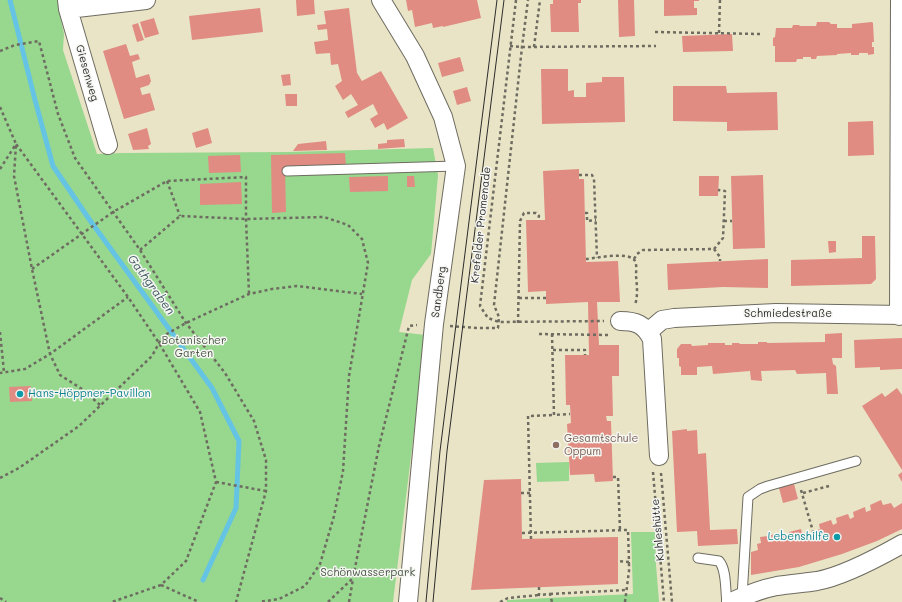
<!DOCTYPE html>
<meta charset="utf-8">
<style>
body{margin:0}
canvas{display:block;background:#e9e4c6}
</style>
<canvas width="902" height="602"></canvas>
<script>
const ctx = document.querySelector('canvas').getContext('2d');
ctx.lineJoin = 'round';
function paint(path, color) {
  ctx.fillStyle = color;
  ctx.fill(path, 'evenodd');
}
function strokePath(path, color, width, dash) {
  ctx.strokeStyle = color;
  ctx.lineWidth = width;
  ctx.lineCap = dash ? 'butt' : 'round';
  ctx.setLineDash(dash || []);
  ctx.stroke(path);
}
function write(font, color, halo, rows, align = 'center') {
  ctx.font = font + ' Mali,sans-serif';
  ctx.lineWidth = 3;
  ctx.setLineDash([]);
  ctx.textBaseline = 'middle';
  ctx.strokeStyle = halo;
  ctx.fillStyle = color;
  for (const [text, x, y, turn = 0] of rows) {
    ctx.save();
    ctx.translate(x, y);
    ctx.rotate((+turn || 0) * Math.PI / 180);
    ctx.textAlign = isNaN(turn) ? turn : align;
    if (halo) ctx.strokeText(text, 0, 0);
    ctx.fillText(text, 0, 0);
    ctx.restore();
  }
}
paint(new Path2D(`
 M0,0H57L64,34L63,50L97,154L123,153L286,152L433,148L438,175L431,254L412,280L399,332L426,335L393,602H0Z
 M569,462V481L537,482L536,463Z
 M631,532H655L656,565L659,602H507V600L633,594Z`), '#97d78e');
strokePath(new Path2D(`
 M10,0L35,100L53,166L89,219L212,388L239,441L236,508L203,580`), '#65c4e3', 5);
paint(new Path2D(`
 M296,0H314L315,14L297,16Z
 M406,0H477L481,18L443,27V26L433,28L432,23L415,27L412,10L408,11Z
 M553,0H581V3H578L579,32H551L550,4H553Z
 M618,0H634L635,36L619,37Z
 M664,0H699V1H694V8H697V15L664,16Z
 M260,8L263,32L192,40L189,16Z
 M349,8L357,73L362,81L381,71L408,118L387,130L384,123L375,128L370,119L378,114L373,104L348,118L345,112L358,105L351,94L343,100L335,86L342,81L338,64L331,65L330,53L316,54L314,42L328,40L327,29L318,30L317,25L326,24L324,11Z
 M154,18L159,34L145,38L140,22Z
 M817,22H829L831,24H837V28H852V24L872,22L873,23L874,42H872V47H874V54L868,55V53H859V55H851V53L837,54V55L817,56L816,59H811V57H803V59H797L796,62H775V46H773V38L775,37L776,28H792L793,25H799L800,26H816Z
 M138,23L144,40L137,42L132,25Z
 M732,34L733,51L683,52L682,36Z
 M126,44L130,56L138,54L140,59L132,62L136,78L149,74L151,81L149,85L140,88L142,95L150,93L155,110L124,119L103,51Z
 M460,57L464,71L442,77L438,63Z
 M541,69H568V91L574,90V97H586V83L602,82V77H624L625,122L542,124Z
 M290,74L291,85L283,86L281,75Z
 M673,86H726L727,93L777,92L778,130L727,131V122L673,121Z
 M467,87L471,101L457,105L453,91Z
 M285,94H297V106H286Z
 M873,121L874,155L848,156V122Z
 M147,128L151,144L148,146L149,149L133,150L128,134Z
 M208,128L212,143L196,148L192,133Z
 M404,139L405,147L378,149V144L387,143V140Z
 M326,141L327,150L293,151L298,144Z
 M345,153L346,167L285,168L286,212L272,213L271,155Z
 M240,155L241,172L209,173L208,156Z
 M579,169V179H584L586,262L618,261L620,302H597L599,345H619V376H612L613,416H606L607,421H611L613,481L595,482L594,474L570,475L567,424L571,423L570,405H566L565,355H589L588,302L546,304V291L528,292L526,220H545L543,171Z
 M763,175L765,248L733,249L731,176Z
 M388,176V191L350,192L349,177Z
 M407,176H414L415,187H407Z
 M699,176H719L718,196H699Z
 M241,182L242,204L200,205V184Z
 M862,236H875L876,279L871,284L791,286V260L862,258Z
 M828,241H836V252L829,253Z
 M768,259V288L723,287L668,290L667,264Z
 M842,333V358H832L833,364L836,366L838,394H827L826,373L797,374L795,370L761,371L762,381L751,380L750,371L713,374L712,366L697,367V375H681V367L679,366V358H677V349L681,344H691L692,346L708,345V343H725V345H732V343H739L740,344H758V342H767V343L825,342V334Z
 M902,338V369L880,370V367L855,368L854,340Z
 M31,386L32,401L10,402L9,387Z
 M897,388L902,395V470L862,406L882,393L885,397Z
 M687,429V431L697,430L698,454L706,453L710,530L737,529L738,544L698,546L697,531L677,532L672,431Z
 M902,472V482L898,475Z
 M521,479L522,539L618,537V584L471,590L484,480Z
 M794,484L798,499L783,503L779,488Z
 M881,500L883,505L891,503L894,508L902,503V529L877,541L842,554L799,567L751,575V552L758,550L757,544L761,543L760,537L768,536V542L772,541L771,535L784,533L785,538H789V532L801,529L802,534L807,533V537L817,534V530L820,529L819,524L831,520L833,525L837,523L836,518L848,514L850,519L854,517L853,512L865,507L866,512L871,510L870,505Z`), '#e08c82');
const service = new Path2D(`
 M287,171L456,166
 M698,558L719,561C727,570 725,590 727,602
 M742,597L748,497L760,489L768,486L856,461`);
const minor = new Path2D(`
 M67,0L68,9L108,145
 M381,0L415,56L443,117L456,166L434,324L408,602
 M68,9L146,0
 M899,316L900,0
 M620,321C636,321 644,324 652,339L659,456
 M648,332L662,320L674,318L776,313L902,315
 M731,602C746,595 761,589 777,586C790,584 804,583 817,581C844,576 879,557 902,544`);
strokePath(service, '#6e6c61', 11);
strokePath(minor, '#6e6c61', 20);
strokePath(new Path2D(`
 M516,0L480,306L488,318L499,322L604,321
 M655,32L760,34
 M719,33L720,0
 M510,46L522,47L656,46
 M534,47L540,0
 M0,51L15,45L39,41L58,114L75,158L140,250L186,323L225,373L254,421L266,460V491L236,602
 M0,107L16,144L14,176L32,269L50,354L25,369L0,373
 M0,169L16,144L128,297L159,343L200,412L216,482L186,561L161,585L112,602
 M579,175H592L594,179L597,258
 M167,181L180,216
 M585,213H587V221L596,220
 M724,221H732
 M714,249L723,238L725,191L718,190
 M140,250L180,216L246,219L324,217L348,225L362,239L368,263L349,376L343,471L334,516L320,564L305,586L279,599L259,602
 M586,259C596,258 630,251 635,261C637,265 636,271 636,276C637,286 638,296 635,305
 M634,259L637,254L643,250L714,249L720,257V261
 M32,269L113,212L167,181L246,177V219L249,294
 M519,298H546
 M518,323L520,221L524,213H536L539,216L538,220
 M450,326L477,328H498L499,317L494,305L522,47L528,0
 M0,332L4,372
 M539,334L608,335
 M552,334L554,415L570,414
 M553,350H585V355
 M100,405L82,389L60,375L50,354L128,297
 M653,472L664,602
 M661,473L672,602
 M613,477H618L620,530
 M0,478L19,468L79,426L152,356L159,343L165,335L186,323L249,294L272,289L297,286L362,294
 M216,482L266,491
 M801,490L814,535
 M521,493H530
 M803,493L829,486
 M522,533L628,530L629,562L618,561
 M531,539L528,416L554,415
 M161,585L199,602
 M539,587V595L550,594L552,602
 M550,594L626,590
 M0,598L6,602
 M328,602L353,578L379,446L409,326L417,325
 M349,602L353,579
 M500,602L508,598L539,595
 M625,602L629,571V562`), '#6e6c61', 2.5, [3, 3]);
strokePath(service, '#fff', 9);
strokePath(minor, '#fff', 18);
strokePath(new Path2D(`
 M426,602L440,451L497,0
 M433,602L447,451L504,0`), '#2b2b2b', 1);
for (const [x, y, r, color] of [
 [20,394,4,"#0f9aa8"],
 [556,445,4,"#8d6e63"],
 [837,537,4,"#0f9aa8"]
]) {
  const dot = new Path2D();
  dot.arc(x, y, r, 0, 2 * Math.PI);
  ctx.fillStyle = color;
  ctx.fill(dot);
  strokePath(dot, '#f6f6f2', 1.5);
}
write('11px', '#2b2b2b', '#f6f6f2', [
 ["Giesenweg",87,73,74],
 ["Krefelder Promenade",481,225,-84],
 ["Sandberg",439,292,-82],
 ["Schmiedestraße",788,314],
 ["Kuhleshütte",658,530,-95]
]);
write('11px', '#465644', '#f6f6f2', [
 ["Botanischer",194,341],
 ["Garten",194,354],
 ["Schönwasserpark",368,573]
]);
write('11px', '#0d838f', '#f6f6f2', [
 ["Hans-Höppner-Pavillon",28,394],
 ["Lebenshilfe",829,537,"right"]
], 'left');
write('11px', '#785e54', '#f6f6f2', [
 ["Gesamtschule",564,439],
 ["Oppum",564,452]
], 'left');
write('italic 12px', '#3c5962', '#f6f6f2', [
 ["Gathgraben",151,285,54]
]);
</script>
